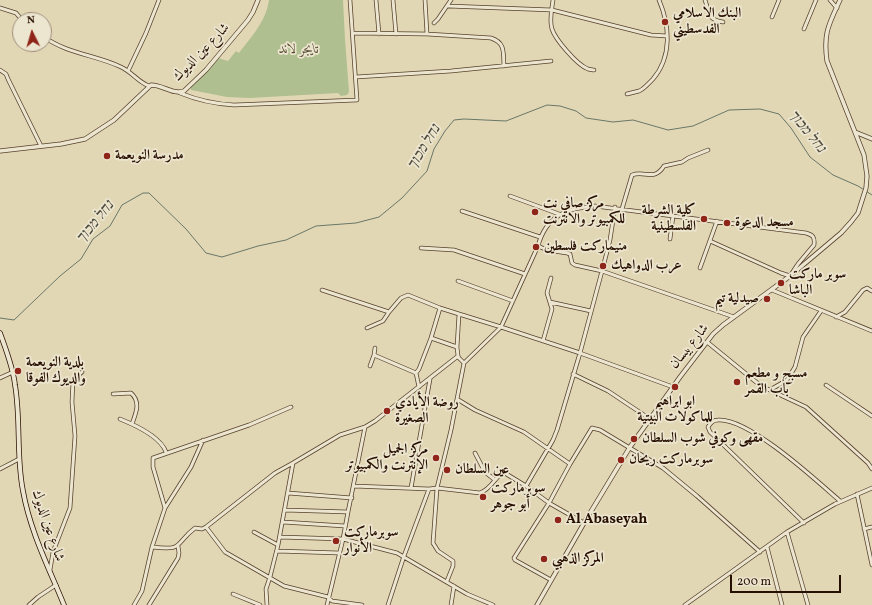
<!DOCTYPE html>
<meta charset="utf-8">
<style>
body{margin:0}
#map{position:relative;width:872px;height:605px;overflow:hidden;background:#e2d7b5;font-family:Vollkorn,serif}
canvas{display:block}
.north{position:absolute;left:12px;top:12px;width:40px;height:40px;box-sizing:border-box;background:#ece5cf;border:1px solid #9d8f7c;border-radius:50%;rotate:355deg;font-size:11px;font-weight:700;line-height:16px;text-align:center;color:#270f00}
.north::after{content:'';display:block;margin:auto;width:14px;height:18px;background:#8f2418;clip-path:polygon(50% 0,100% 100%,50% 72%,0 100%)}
.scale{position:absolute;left:730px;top:575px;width:111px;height:18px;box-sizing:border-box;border:2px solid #270f00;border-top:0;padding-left:5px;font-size:12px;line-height:14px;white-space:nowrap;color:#270f00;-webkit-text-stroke:3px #ece5cf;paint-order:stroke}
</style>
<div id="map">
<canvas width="872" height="605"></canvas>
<div class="north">N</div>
<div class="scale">200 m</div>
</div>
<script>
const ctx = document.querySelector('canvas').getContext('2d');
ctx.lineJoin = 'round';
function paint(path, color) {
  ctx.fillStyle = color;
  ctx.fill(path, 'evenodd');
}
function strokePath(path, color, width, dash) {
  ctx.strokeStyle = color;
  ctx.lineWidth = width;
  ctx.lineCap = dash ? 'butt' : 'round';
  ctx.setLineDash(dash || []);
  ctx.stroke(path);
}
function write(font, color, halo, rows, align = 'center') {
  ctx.font = font + ' Vollkorn,Amiri,"Frank Ruhl Libre",serif';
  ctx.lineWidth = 3.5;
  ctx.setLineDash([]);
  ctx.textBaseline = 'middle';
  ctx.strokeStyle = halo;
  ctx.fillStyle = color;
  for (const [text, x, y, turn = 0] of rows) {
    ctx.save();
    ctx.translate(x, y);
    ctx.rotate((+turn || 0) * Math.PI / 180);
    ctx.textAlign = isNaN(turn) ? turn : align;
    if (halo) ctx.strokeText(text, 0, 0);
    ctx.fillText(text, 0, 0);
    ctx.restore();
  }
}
paint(new Path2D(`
 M269,0H343L345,39L349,92L347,95L341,96L338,93L250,98L227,97L191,90V87L218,58L228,61L236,51L239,53C252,36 266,21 269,0Z`), '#b0bf90');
strokePath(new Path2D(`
 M0,318L14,320L60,276L81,259L93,239L110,226L122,205L143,193H149L186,229L206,253L222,257L258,246L286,240L316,226L356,223L379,217L402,198L427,171L434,149L445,131L454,120L464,119L506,121L547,105L560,106L576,111L586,118L613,122L633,120L668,130L693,126L729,110L760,109L779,114L791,128L810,157L833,175L858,186L872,195`), '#697668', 1);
const minor = new Path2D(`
 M376,0L379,34
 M393,0L396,34
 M425,0L427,34
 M553,0C552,8 549,20 552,29C555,39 577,65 588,69C588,69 593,70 594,70
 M705,0C710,14 707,19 723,22
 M830,0L837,8
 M448,6L552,10L651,35L667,36
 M0,8L16,13L22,20
 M772,17L779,0
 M434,23L438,19L451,0
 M804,29L816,0
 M353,33L427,34L491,38C506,43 503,53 504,66
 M44,37C68,54 96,55 121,67C132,72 138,82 149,86
 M0,70L6,74L8,79L41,146
 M128,71L146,33L159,0
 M356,77L451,71L551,61
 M180,93C197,100 216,104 234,105L357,100L350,0
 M627,94C631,93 635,92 639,91C644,89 649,83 653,79C672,57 670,26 659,0
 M510,196L559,214
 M615,207L610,240L602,271L734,317
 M622,209L632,175C645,170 654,182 664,166L682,162L688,158L708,150
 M462,211L540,237
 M673,216L806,233C813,235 815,237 814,245L798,264L790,276L781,273L710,241
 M538,246L547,250L567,253L570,254L572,263L575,265L602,271L580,353L673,387
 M421,248L454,250L525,274
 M700,268L717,221
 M458,281L513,301
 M322,290L389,312L401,298L408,295L440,308L459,314L457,347L458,356
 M772,290L872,331
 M550,302L591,311
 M440,308L431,338L457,347
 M459,314L501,327L464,363
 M836,317L845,312L863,290L867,288L872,291
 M367,328L383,321L389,312
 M543,341L552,309L547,293L551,278
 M707,342L761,386L806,407L868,463L872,469
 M374,355L416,373
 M370,366L374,355L375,348
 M573,374L608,391L650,419
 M0,378L13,372
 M826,385L872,416
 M419,387L416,373L419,369L431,338
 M770,390L787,380L795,367L803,337L821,311
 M113,394L131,393C141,402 136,413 132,424
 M457,399L475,410L524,432L570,464L549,503L514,558L515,560L551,580
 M120,419C135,425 160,436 166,452
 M475,453L485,472L495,480
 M570,464L592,428L600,430L663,468L697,496L760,552
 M0,469L19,459
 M354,486L429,489L437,488L433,543L438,551L453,561V566L447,581
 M526,486L549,503L584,523
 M411,488L430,379
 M288,493L352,498
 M857,494L872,565
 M165,508L191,467L203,440
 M348,512L365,427
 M283,522L345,526
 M804,523L710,432L708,427C711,423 713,420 718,420C748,417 817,481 840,501
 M206,527L225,552L284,586L328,597L332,601L362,605
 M864,529L872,527
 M254,532L278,545L270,577L266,589L267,605
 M787,532L808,605
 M280,537L343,539L348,512L285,510
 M278,545L293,463L340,435L365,427L375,421L458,356L459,358L464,363L451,430L437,488L480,493C491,489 494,479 503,472L526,486L553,440L557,430L580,353L501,327L538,246C546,216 566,208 595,206L673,216L670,239
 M152,547L165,508L153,467V458L249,425L291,407
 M767,547L782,605
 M277,551L339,553
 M50,570L53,552L70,508L75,436L72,402L73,380L82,372
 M233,594L260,605
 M29,605L38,597L56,585
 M134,605L142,591L152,547C185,551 174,544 195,528L202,529L206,527L275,473L293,463
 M149,605L178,558L179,553L178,546
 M327,605L343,539L397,553L467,594L493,605
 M388,605L404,556L429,489
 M451,605L454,586
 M685,605L787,532L835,504L872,488`);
const tertiary = new Path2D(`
 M855,132L872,139
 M0,151L61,144L85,139L114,120L151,85C163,85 173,95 184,91L206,70L248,20L253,12L258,0
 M537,605L584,523L630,447L680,377L713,334L723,325L790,276L841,233L851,222L858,213L866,188L867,176L864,155L827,61C823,33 829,24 840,0`);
const secondary = new Path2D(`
 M0,333C6,350 13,367 15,385C21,420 16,456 23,491C30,531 49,568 64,605`);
strokePath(minor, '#56412d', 4.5);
strokePath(tertiary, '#56412d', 5);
strokePath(secondary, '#270f00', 5.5);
strokePath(minor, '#ece5cf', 3);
strokePath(tertiary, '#ece5cf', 3.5);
strokePath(secondary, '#ece5cf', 4);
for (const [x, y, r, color] of [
 [665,22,4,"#8f2418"],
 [107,156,4,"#8f2418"],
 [535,212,4,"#8f2418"],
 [704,219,4,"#8f2418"],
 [727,223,4,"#8f2418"],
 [536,247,4,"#8f2418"],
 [603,266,4,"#8f2418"],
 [781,283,4,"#8f2418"],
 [767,299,4,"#8f2418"],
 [18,371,4,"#8f2418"],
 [737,382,4,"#8f2418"],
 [675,387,4,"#8f2418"],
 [387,411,4,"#8f2418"],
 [634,439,4,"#8f2418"],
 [436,458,4,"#8f2418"],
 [621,460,4,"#8f2418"],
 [447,470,4,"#8f2418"],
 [483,497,4,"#8f2418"],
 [558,520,4,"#8f2418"],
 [336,541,4,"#8f2418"],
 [544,559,4,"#8f2418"]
]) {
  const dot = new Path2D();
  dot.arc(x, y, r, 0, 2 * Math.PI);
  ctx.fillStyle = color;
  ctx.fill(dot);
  strokePath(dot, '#ece5cf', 1.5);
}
write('bold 14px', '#270f00', '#ece5cf', [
 ["البنك الاسلامي",673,14],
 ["الفدسطيني",673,30],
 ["مدرسة النويعمة",115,156],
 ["مركز صافي نت",543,204],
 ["للكمبيوتر والانترنت",543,220],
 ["كلية الشرطة",696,211,"right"],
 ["الفلسطينية",696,227,"right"],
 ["مسجد الدعوة",735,223],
 ["منيماركت فلسطين",544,247],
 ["عرب الدواهيك",611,266],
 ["سوبر ماركت",789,275],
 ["الباشا",789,291],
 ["صيدلية تيم",759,299,"right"],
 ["بلدية النويعمة",26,363],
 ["والديوك الفوقا",26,379],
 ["مسبح و مطعم",745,374],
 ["باب القمر",745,390],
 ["ابو ابراهيم",675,402,"center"],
 ["للماكولات البيتية",675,418,"center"],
 ["روضة الأيادي",395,403],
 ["الصغيرة",395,419],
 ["مقهى وكوفي شوب السلطان",642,439],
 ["مركز الجميل",428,450,"right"],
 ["الإنترنت والكمبيوتر",428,466,"right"],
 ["سوبرماركت ريحان",629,460],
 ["عين السلطان",455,470],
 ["سوبرماركت",491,489],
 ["أبو جوهر",491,505],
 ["Al Abaseyah",566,520],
 ["سوبرماركت",344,533],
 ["الأنوار",344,549],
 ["المركز الذهبي",552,559]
], 'left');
write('italic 14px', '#574d32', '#ece5cf', [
 ["تايجر لاند",299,50]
]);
write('14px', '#270f00', '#ece5cf', [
 ["شارع عين الديوك",202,53,-46],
 ["شارع بيسان",690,347,-51],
 ["شارع عين الديوك",47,526,71]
]);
write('italic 15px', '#4e4b3d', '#ece5cf', [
 ["נחל מכוך",806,132,51],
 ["נחל מכוך",425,148,-59],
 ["נחל מכוך",96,223,-51]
]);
</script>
